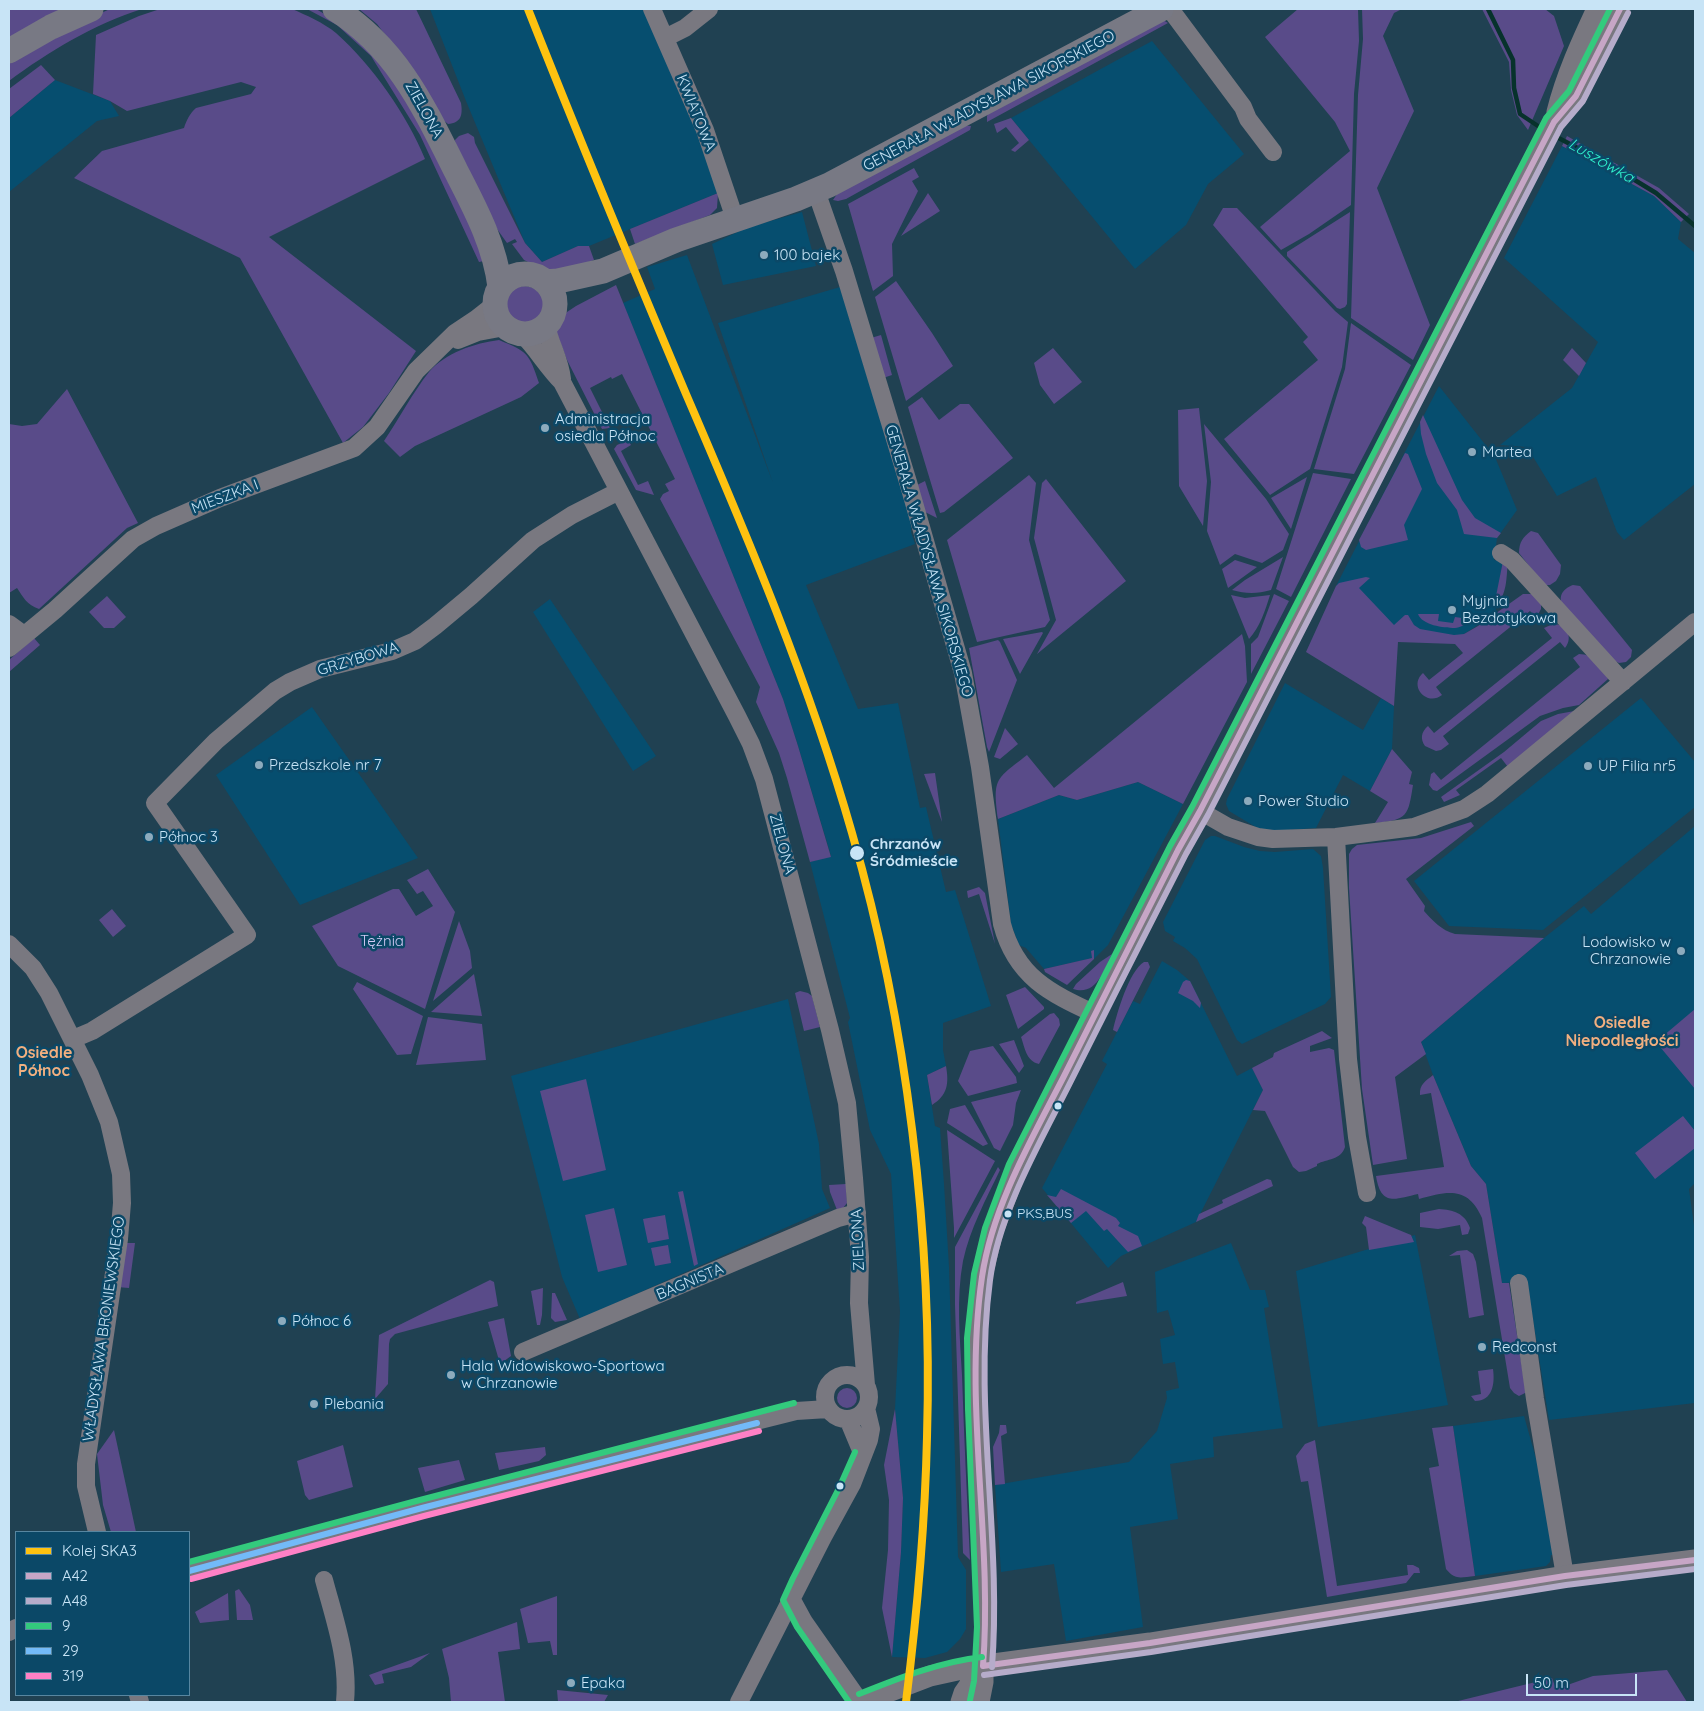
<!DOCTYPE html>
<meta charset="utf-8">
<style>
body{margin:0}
#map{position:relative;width:1704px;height:1711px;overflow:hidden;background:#204152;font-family:Quicksand,sans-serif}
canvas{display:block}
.frame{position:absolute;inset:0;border:10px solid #c8e4f6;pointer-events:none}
.legend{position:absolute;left:15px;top:1531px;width:175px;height:165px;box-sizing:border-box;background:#0b4867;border:1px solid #5786a0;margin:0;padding:6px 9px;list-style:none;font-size:15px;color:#c8e4f6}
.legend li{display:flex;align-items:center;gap:10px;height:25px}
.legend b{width:25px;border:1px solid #5786a0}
.scale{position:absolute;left:1526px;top:1674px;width:111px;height:22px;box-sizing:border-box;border:2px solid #c8e4f6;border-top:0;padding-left:6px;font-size:15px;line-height:18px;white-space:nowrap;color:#c8e4f6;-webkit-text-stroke:4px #0b4867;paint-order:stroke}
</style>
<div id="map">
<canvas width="1704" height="1711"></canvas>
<div class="frame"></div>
<ul class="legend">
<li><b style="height:6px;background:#fec210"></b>Kolej SKA3</li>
<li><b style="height:6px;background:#c7a6c6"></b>A42</li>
<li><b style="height:6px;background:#b6acca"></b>A48</li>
<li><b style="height:6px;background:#33ca7d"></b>9</li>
<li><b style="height:6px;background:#73baf8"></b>29</li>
<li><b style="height:6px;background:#ff80c5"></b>319</li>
</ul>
<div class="scale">50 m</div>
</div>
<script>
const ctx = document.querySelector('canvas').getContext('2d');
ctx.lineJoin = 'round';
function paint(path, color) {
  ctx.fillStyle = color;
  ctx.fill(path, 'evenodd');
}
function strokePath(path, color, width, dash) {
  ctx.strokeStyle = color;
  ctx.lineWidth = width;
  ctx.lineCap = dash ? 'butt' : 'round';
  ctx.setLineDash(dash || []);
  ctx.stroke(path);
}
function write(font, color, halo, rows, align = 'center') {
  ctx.font = font + ' Quicksand,sans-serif';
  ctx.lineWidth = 5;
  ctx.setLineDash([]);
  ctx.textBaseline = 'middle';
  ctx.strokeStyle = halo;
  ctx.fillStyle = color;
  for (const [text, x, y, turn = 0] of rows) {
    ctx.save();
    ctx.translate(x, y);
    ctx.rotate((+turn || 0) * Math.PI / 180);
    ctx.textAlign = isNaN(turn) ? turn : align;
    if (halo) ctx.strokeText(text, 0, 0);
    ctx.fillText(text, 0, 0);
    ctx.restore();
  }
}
paint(new Path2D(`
 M430,9H645L694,123L718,193L589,246H578L542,262L525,243L466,101Z
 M1152,41L1244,154L1208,184L1186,225L1135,269L1011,118Z
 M55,80L110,101L119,116L97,121L9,192V118Z
 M1562,146L1654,196L1681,222L1678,239L1695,253V484L1624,540L1617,532L1596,477L1557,496L1527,447L1500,445L1572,388L1598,342L1504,258Z
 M802,212L816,266L723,285L712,244L746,228Z
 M687,255L773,483L718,323L840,287L912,522L911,532L915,544L806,585L858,709L898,703L920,808L926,807L946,892L955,890L991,1006L943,1023V1050L946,1066L927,1075L935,1126L940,1128L944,1184L949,1267L958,1557L966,1570V1629L960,1639L947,1652L925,1658L892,1657L901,1552L903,1498L895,1409L900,1312L891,1174L870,1130L848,1022L850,1018L810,862L831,856L798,746L783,699L623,303L655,289L647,267Z
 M1439,386L1495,457L1517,510L1497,538L1494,560L1503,561L1495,606L1497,613L1456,639L1396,634L1336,586Z
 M550,599L656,756L633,771L533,612Z
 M1285,683L1363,730L1381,698L1394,706L1392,749L1370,791L1343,775L1316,828L1275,831L1259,829L1229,811L1226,804L1227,799Z
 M1641,698L1695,762V807L1543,930L1449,926L1414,881Z
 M312,707L418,858L300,905L216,775Z
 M1138,782L1183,804L1108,945L1094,959V951H1091L1093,958L1044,969L1026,948L1019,945L1011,924L998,819L1059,795L1077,800Z
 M1695,826V1183L1689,1189L1695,1233V1403L1549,1420L1527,1282L1502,1283L1486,1184L1471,1166L1433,1075L1421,1042L1544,938L1584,906L1591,914Z
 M1211,836H1215L1244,847L1260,851L1275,852L1313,849L1321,856L1323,868L1331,997L1325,1004L1242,1044L1237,1040L1197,959L1185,948L1173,941L1175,937L1165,931L1163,922L1205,840Z
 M1162,961L1177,970L1190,981L1237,1076L1252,1068L1263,1090L1196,1222L1121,1256L1108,1268L1042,1188L1107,1064L1102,1061L1133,1001L1140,1004Z
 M788,999L819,1144L822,1189L830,1208L580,1319L562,1277L511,1076Z
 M1415,1235L1448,1405L1318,1427L1296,1271Z
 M1231,1243L1250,1290H1265L1269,1307L1264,1308L1283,1428L1213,1437L1214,1457L1170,1464L1178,1519L1130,1527L1143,1627L1066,1641L1054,1564L1001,1572L995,1485L1129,1462L1157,1431L1167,1398L1166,1391L1179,1388L1175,1362L1163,1364L1160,1339L1175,1335L1168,1310L1157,1313L1155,1272Z
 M1524,1416L1542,1480L1553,1555H1551L1550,1562L1546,1566L1475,1576L1453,1426Z`), '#064e6f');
paint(new Path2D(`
 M9,9H68L9,41Z
 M110,9H142C94,24 48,52 9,81V61L55,34Z
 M160,9H292C306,15 324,23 336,33C372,65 407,115 425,159L269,237L416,351L389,393L363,427L343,443L240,258L74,178L102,151L184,128C186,121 190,113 196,108L251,94L256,87L241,82L127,111L110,101L93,94L96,35L139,16Z
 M307,9H316L338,22L369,48L406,96L489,260L479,262L420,135L371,56L337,25Z
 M359,9H416L461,103C463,115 461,123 448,124L437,115L398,52L377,24Z
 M1298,9H1358L1359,41L1354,94L1351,205L1309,234L1281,250L1260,227L1350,151L1335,122L1265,37Z
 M1362,9H1402L1394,13L1383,36L1414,111L1377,188L1430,325L1413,360L1351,318L1358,95L1363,39Z
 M1482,9H1545L1554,16L1564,46L1528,130L1517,115L1511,90L1509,62Z
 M1163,20L1168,23L987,122V116L990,110Z
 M41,65L55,80L9,118V89Z
 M1011,118L1029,140L1015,152L1011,150L1019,143L1006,127L997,133L994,124Z
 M961,125L971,126L970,130L846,199L838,201L833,200L839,191Z
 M468,133L474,137L475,143L525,243L542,262L578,246H589L594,260L563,271L548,272L524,260L512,244L517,242L515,239L507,243L497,229L456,153L455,140L459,136Z
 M1567,136L1659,188L1689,214L1681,222L1654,196L1562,146Z
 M914,168L919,177L912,181L918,191L892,244L893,276L873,291L848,204Z
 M718,193L717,208L710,215L635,244L630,229Z
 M928,193L940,211L901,236Z
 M1223,208H1237L1335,311L1348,322L1342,367L1310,469L1270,495L1224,439L1318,360L1303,342L1308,337L1213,225Z
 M1350,212L1347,304L1345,307L1340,309L1337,308L1287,256V252Z
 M896,281L932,333L953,366L906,401L875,297Z
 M616,285L783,699L798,746L831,857L810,862L787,778L779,753L756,702L760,687L660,499L663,494L669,491L665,484L675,479L622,374L612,379L611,377L590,388L610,428L602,429L567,360L557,334V330L560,319L567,312L576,306Z
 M504 306a20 20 0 1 1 40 0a20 20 0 1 1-40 0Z
 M1351,323L1411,365L1354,474L1314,469L1345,369Z
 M881,335L892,375L883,378L871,338Z
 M499,340C528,352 529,353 539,383L521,397L415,446L400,457L384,441C399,419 413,392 429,372C445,353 475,343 499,340Z
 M1053,348L1082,382L1054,404L1040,385L1034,363Z
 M1572,348L1586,363L1579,376L1563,360Z
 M67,389L138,523L127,528L39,609C27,605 23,597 17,588L9,593V424L22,426L37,424Z
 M922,397L939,420L960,404H969L1013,458L944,512L940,513L908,407Z
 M1199,408L1207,481L1203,526L1179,486L1178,410Z
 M1423,415L1462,500L1475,518L1501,533L1497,538L1464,534L1457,510L1437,483L1426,454L1421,434L1420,422Z
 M1204,424L1266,499L1289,534L1283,550L1262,563L1235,554L1220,565L1207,531L1211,482Z
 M628,440L631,445L621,451L638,485L648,481L654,495L636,490L614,449L617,445Z
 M1405,453L1408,454L1422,489L1404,525L1408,540L1366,550L1361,547L1359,540Z
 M1313,473L1351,479L1291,597L1276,589Z
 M1029,475L1036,483L1029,540L1050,620L1045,627L977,642L947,540Z
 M1307,477L1291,529L1271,498Z
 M1046,479L1126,581L1037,654L1056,620L1034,538L1042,483Z
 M925,481L937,518L925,512L915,486Z
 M1531,531L1538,533L1561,565L1560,574L1556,581L1550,585H1544L1519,553C1519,542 1523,537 1531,531Z
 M1283,557L1271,590C1257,594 1246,594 1232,590L1245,580Z
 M1235,560L1257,567L1228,588L1222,569Z
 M1503,561L1508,562C1506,577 1508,596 1494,606Z
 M1366,577L1370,578L1359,588L1394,625L1405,615H1408L1414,625L1420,629L1454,635L1464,634L1478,626L1523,594H1533L1541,603V609L1536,618L1530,611L1436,687L1442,695C1427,707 1408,686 1423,673L1429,680L1463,653L1455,644L1398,642L1394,706L1306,652L1336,586L1339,583Z
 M1573,585L1580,586L1632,650L1631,657L1626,662L1619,663L1613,660L1562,604C1558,594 1565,588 1573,585Z
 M1274,594L1289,601L1251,674V644L1258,637Z
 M1231,595L1245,598L1270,595C1265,611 1260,627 1249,639Z
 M107,596L126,617L114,628H104L89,612Z
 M1418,614H1439L1438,621L1453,623L1455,617L1469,619V621C1466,624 1460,628 1455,628C1443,628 1422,625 1418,614Z
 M1553,624C1566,624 1574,637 1565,648L1560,642L1443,736L1449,744L1441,750L1436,751L1425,746C1420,739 1421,732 1428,726L1434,733L1552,638L1544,628Z
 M1042,632L1043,633L1020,674L1003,639Z
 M1242,634L1245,646L1247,682L1183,804L1138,782L1077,800L1059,795L998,819C993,778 995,780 1027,755L1054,788Z
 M34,638L40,645L9,672V660Z
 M998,640L1000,642L1017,680L989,752L987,747L969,648Z
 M1579,654C1593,654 1606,666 1608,679L1579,705L1563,708L1540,716L1437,791L1433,790L1429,785L1431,774L1434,772L1441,780L1580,667L1573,658Z
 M1580,710L1508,767L1501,758L1456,790L1460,795L1444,802L1441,797L1504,752L1541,721L1558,714Z
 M1005,728L1018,744L1000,759L994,757Z
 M1392,749L1412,772L1409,784L1413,785C1408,816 1408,820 1375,823L1388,802L1370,791Z
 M935,773L942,822L924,774Z
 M1471,822L1474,826L1406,879L1425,906L1424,911C1433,921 1441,930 1455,934L1544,938L1421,1042L1426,1054L1395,1077L1407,1159L1373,1165L1362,1089L1349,888V854L1352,849L1357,845L1421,838Z
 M428,869L455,912L425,1009L338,966L312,926L393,889H399L416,916L433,906L423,891L417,894L407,880Z
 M979,887L985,893L995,944L979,894L968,898L967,891Z
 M112,909L126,926L113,937L99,920Z
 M459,921L470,951L472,968L433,1001Z
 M1094,950V959L1067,985L1045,972L1044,969L1092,958L1091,951Z
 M1112,954C1103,971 1097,996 1073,989L1076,984L1100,962Z
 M1144,962H1148L1150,967L1117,1032L1113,1030C1117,1013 1129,971 1144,962Z
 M474,974L482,1016L431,1012Z
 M1186,980L1190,981L1201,1003L1200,1008L1193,1001L1178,993L1183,982Z
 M357,982L423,1016L411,1054L397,1055L353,989Z
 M1025,987L1044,1007V1009L1018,1029L1006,995Z
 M800,991L808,993L812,996L820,1027L804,1031L795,993Z
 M1695,1009V1089L1656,1042Z
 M1054,1013L1059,1019L1060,1025L1039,1064C1026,1061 1025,1048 1021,1037L1050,1014Z
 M428,1017L482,1024L486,1060L416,1065Z
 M1322,1031L1332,1038L1310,1046V1052L1329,1048L1334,1050L1345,1147C1341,1160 1327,1159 1317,1164V1166L1306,1171L1299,1172L1293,1167L1265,1111L1253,1110L1263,1090L1252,1068L1273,1057L1274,1053Z
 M1014,1040L1024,1066L1019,1073L999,1044Z
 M993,1046L1016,1077L1017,1083L968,1096L958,1081L970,1051Z
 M946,1066C949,1083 948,1095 932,1105L927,1075Z
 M1433,1075L1471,1166L1486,1184L1502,1283H1509L1525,1387V1393L1519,1396L1514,1393L1510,1388L1482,1218C1468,1186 1448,1191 1419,1199L1418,1194C1395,1199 1381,1207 1376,1176L1444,1167L1431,1093L1420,1095C1419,1084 1426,1081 1433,1075Z
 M586,1079L606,1170L563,1181L540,1091Z
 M1021,1090L1016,1103L1013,1125L1000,1151L994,1148L971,1102Z
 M965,1105L988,1144L983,1146L947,1123L950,1109Z
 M1683,1116L1695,1131V1148L1655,1179L1635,1153Z
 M947,1130L995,1161L954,1238V1228Z
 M998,1167L1000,1170C986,1199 970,1229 963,1261C956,1298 960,1338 962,1375C964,1437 967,1498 970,1560L963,1553L955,1305V1247Z
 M1267,1179L1271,1180L1273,1186L1196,1222L1199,1214L1223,1203L1222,1200Z
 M846,1184L847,1203L843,1208L837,1210L830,1192L829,1185Z
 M1061,1189L1116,1218L1120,1223L1118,1226L1138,1236L1142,1246L1128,1252L1107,1229L1104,1231L1086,1211L1071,1223L1047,1195L1056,1197Z
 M683,1191L698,1264L694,1266L678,1192Z
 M614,1208L627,1265L598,1272L585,1215Z
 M1439,1209C1453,1210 1465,1213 1470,1228L1468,1234L1462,1235L1460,1225L1438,1229L1420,1227V1213Z
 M665,1215L669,1239L648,1243L643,1219Z
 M1365,1216L1411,1235L1414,1242L1369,1250L1366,1227L1362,1223Z
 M123,1243H135L129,1288L117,1287Z
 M668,1245L671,1263L655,1266L651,1248Z
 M1467,1250L1473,1254L1476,1262L1484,1315L1469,1318L1460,1255L1449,1256L1457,1251Z
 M490,1280L494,1282L498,1306L395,1334L390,1339L389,1344L388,1384L375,1399L379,1335Z
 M1123,1282L1127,1296L1076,1304V1302Z
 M543,1288L542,1315L540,1325H537L531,1291Z
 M552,1293H555L567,1320L555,1322L551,1318Z
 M504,1318L511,1356L500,1364L488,1322Z
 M1493,1369C1495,1383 1493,1401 1475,1401L1471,1396L1481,1394L1478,1371Z
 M837 1398a10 10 0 1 1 20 0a10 10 0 1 1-20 0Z
 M895,1409L903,1498L901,1552L892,1657L882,1608L888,1550L889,1500L884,1465Z
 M1000,1425H1006L1007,1433L1001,1436L1005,1484L995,1485L993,1447L999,1433Z
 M1453,1426L1475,1576C1461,1577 1456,1581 1446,1569L1429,1468L1439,1466L1432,1428Z
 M114,1430L136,1532H111L103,1505L97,1454Z
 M1315,1440L1337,1586L1408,1575L1407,1565H1413L1419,1568L1420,1573H1414L1406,1583L1327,1597L1308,1481L1301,1482L1296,1456L1305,1444Z
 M343,1445L353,1487L309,1500L305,1495L297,1461Z
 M545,1447L546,1455L539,1461L499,1470L495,1453Z
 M459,1460L465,1480L425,1492L418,1468Z
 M239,1589L250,1605L253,1620H237L235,1591Z
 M228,1593L229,1620L200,1623L195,1612Z
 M557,1596V1655H553L550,1641L528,1643L520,1609Z
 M517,1622L520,1649L498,1652L505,1702H451L449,1678L442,1649Z
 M430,1653L411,1667L382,1674L384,1683L375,1685L369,1675Z
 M1667,1670L1687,1702H1454L1552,1678L1556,1689L1593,1676Z
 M557,1690L608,1695L604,1702H558Z`), '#594b89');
strokePath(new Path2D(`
 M1488,9L1513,60L1514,88L1520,114L1544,130
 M1553,135L1615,168L1656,193L1695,226`), '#07322c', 4.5);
strokePath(new Path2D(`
 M652,9L705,130L735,219
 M1170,9L1243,107L1248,119L1273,152
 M665,38L685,28L709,9
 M816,191L844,271L908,482L963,673L980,767L1002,924C1016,977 1050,993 1095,1014
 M546,325C550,344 560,360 562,379
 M522,334C537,349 547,367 562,382L737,716L751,744L764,779L830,1030L847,1103L854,1178L860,1257L859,1303L866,1385
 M458,340L478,332L505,327
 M1501,553L1512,560L1623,682
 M9,624L24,635
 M9,648L55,610L133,539L156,526L220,498L354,448L377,427L416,371L455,333L476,319L495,304
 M1200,811L1228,827L1258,837L1273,839L1336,837L1414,827L1464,809L1487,794L1695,622
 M1336,837L1348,1059L1357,1137L1367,1193
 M9,944L33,968L49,993L90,1075L109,1122L121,1174L122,1203L119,1239L86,1464V1486L97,1532
 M73,1039L92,1031L247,935L155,803L216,741L275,691L290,682L320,669L392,651L415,641L435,626L471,596L533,540L572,515L619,491
 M1519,1283L1535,1399L1565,1576
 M523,1352L838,1218L857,1213
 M825 1397a22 22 0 1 1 44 0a22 22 0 1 1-44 0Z
 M848,1419L863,1455
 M189,1571L422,1508L724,1429L796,1411L828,1409
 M324,1580C335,1621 349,1660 345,1702
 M792,1600L804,1622L860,1702
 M9,1632L16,1628
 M138,1695L140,1702
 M739,1702L823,1537L852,1484L869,1440L871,1429L866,1408`), '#797880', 18);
strokePath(new Path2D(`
 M1557,112C1566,76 1581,43 1597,9
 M862,1702L930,1676L971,1667L1150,1643L1565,1576L1695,1560
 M961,1702L964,1693L983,1666
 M979,1702L983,1682V1666L986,1627L977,1409L976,1338L982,1276L993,1231L1017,1168L1178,850L1200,811L1554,122L1576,96L1620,9`), '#797880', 21);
strokePath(new Path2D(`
 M335,9C397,48 424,107 456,171C475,208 495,245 500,287
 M9,51L51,27L91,9
 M495 304a30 30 0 1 1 60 0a30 30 0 1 1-60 0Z
 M545,282L558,281L603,271L676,240L796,199L829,185L1161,9`), '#787984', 25);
strokePath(new Path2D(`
 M983,1666C993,1537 963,1406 982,1277C992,1208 1031,1140 1063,1078C1101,1002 1140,926 1178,850L1200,811L1554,122L1576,96L1620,9
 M983,1666L1150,1643L1565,1576L1695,1560`), '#c7a6c6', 6);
strokePath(new Path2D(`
 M992,1667C1002,1538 973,1408 990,1280C999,1212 1041,1141 1071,1081C1109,1005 1147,930 1186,854L1208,815L1561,127L1583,101L1628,13
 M984,1675L1151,1652L1566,1585L1695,1569`), '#b6acca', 6);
strokePath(new Path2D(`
 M189,1562L420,1500L794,1403
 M859,1694C899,1678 939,1662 982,1657
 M970,1700L974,1681L977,1627L968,1409L967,1338L974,1274L985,1228L1009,1164L1170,846L1192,807L1546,118L1569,91L1610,9
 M849,1702L797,1627L783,1600L793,1578L839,1488L855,1452`), '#33ca7d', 6);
strokePath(new Path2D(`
 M189,1571L422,1508L757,1423`), '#73baf8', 6);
strokePath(new Path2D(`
 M191,1579L424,1516L759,1431`), '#ff80c5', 6);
strokePath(new Path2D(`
 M528,9C579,138 632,266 686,394C748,538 809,682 852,833C907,1023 933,1239 927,1437C925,1526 917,1614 906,1702`), '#fec210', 8);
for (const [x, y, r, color] of [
 [764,255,5,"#8dabbd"],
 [545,428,5,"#8dabbd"],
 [1472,452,5,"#8dabbd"],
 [1452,610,5,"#8dabbd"],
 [259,765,5,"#8dabbd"],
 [1588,766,5,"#8dabbd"],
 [1248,801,5,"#8dabbd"],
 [149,837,5,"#8dabbd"],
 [857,853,8,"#c8e4f6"],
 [1681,951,5,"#8dabbd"],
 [1058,1106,4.5,"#c8e4f6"],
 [1008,1214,4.5,"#c8e4f6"],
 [282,1321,5,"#8dabbd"],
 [1482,1347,5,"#8dabbd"],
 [451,1375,5,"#8dabbd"],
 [314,1404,5,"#8dabbd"],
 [840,1486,4.5,"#c8e4f6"],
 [571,1683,5,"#8dabbd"]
]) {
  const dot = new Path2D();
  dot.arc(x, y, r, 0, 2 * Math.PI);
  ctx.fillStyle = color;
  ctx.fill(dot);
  strokePath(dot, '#0b4867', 2);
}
write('14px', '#c8e4f6', '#0b4867', [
 ["PKS,BUS",1017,1214]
], 'left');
write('15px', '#c8e4f6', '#0b4867', [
 ["GENERAŁA WŁADYSŁAWA SIKORSKIEGO",989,101,-28],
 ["ZIELONA",424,110,61],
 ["KWIATOWA",696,113,68],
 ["MIESZKA I",225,497,-21],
 ["GENERAŁA WŁADYSŁAWA SIKORSKIEGO",929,561,74],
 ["GRZYBOWA",358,659,-17],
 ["ZIELONA",782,844,75],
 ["ZIELONA",858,1240,-93],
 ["BAGNISTA",690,1282,-23],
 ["WŁADYSŁAWA BRONIEWSKIEGO",104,1329,-82]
]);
write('15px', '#c8e4f6', '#0b4867', [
 ["100 bajek",774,255],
 ["Administracja",555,419],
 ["osiedla Północ",555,436],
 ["Martea",1482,452],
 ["Myjnia",1462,601],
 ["Bezdotykowa",1462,618],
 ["Przedszkole nr 7",269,765],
 ["UP Filia nr5",1598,766],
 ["Power Studio",1258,801],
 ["Północ 3",159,837],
 ["Lodowisko w",1671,942,"right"],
 ["Chrzanowie",1671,959,"right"],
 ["Północ 6",292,1321],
 ["Redconst",1492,1347],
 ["Hala Widowiskowo-Sportowa",461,1366],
 ["w Chrzanowie",461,1383],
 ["Plebania",324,1404],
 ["Epaka",581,1683]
], 'left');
write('bold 15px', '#c8e4f6', '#0b4867', [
 ["Chrzanów",870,844],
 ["Śródmieście",870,861]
], 'left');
write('15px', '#d6cbf6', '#0b4867', [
 ["Tężnia",382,941]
]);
write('italic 16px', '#2fefcc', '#0b4867', [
 ["Luszówka",1601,161,30]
]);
write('bold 16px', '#f1af7f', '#0b4867', [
 ["Osiedle",1622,1023],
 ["Niepodległości",1622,1041],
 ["Osiedle",44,1053],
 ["Północ",44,1071]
]);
</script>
